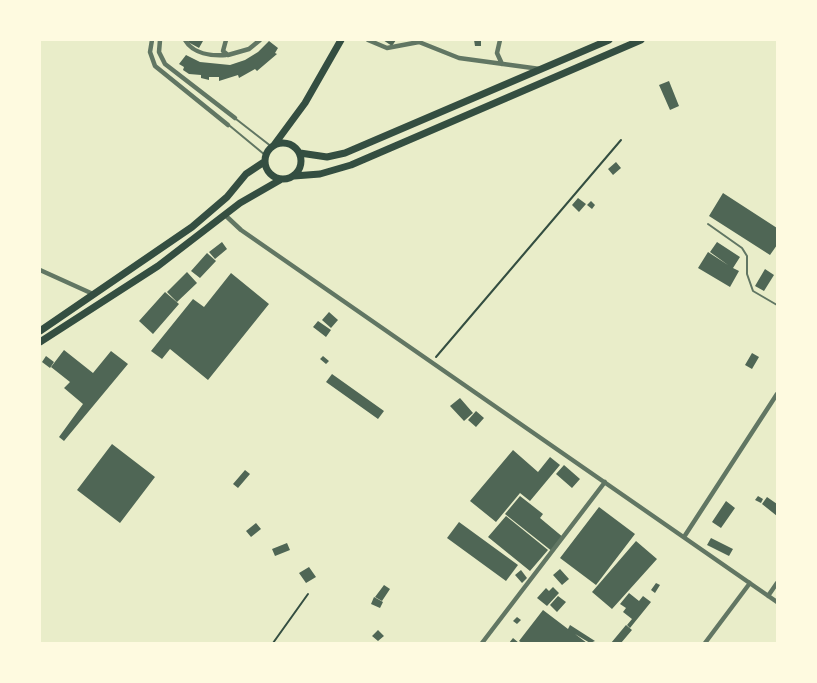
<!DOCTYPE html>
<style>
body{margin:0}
#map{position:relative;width:817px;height:683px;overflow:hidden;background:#e9edc9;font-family:"Fira Sans Condensed",sans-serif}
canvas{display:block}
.frame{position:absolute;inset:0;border:41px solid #fefae0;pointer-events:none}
</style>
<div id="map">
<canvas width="817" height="683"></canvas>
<div class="frame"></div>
</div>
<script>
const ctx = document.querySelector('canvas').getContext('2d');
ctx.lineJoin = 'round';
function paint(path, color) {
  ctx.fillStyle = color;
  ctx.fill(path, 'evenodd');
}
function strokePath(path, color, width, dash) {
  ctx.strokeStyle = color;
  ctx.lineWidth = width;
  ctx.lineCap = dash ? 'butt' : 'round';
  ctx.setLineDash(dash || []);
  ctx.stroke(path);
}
paint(new Path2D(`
 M189,40H202L203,41L199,48L188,42Z
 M383,40H396L392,46Z
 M474,40H481V46H475Z
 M269,41L278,48L275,53L277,54L257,71L255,69L239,78L238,75L219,81V77H209V80L201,78V75L189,74L183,70L184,67L179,64L186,55L200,62L230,65L245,60L258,52Z
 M669,81L679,106L670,110L659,85Z
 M616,162L621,168L613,175L608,169Z
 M723,193L777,228V245L770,255L709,216Z
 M578,198L586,204L579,212L572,205Z
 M591,201L595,205L592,209L587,205Z
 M222,242L227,249L215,259L209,252Z
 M717,242L740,257L733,268L739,271L730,287L698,268L708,252L728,265L710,252Z
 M207,253L216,261L200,278L191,271Z
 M765,269L774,275L764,291L755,286Z
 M187,272L197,283L177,302L167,292Z
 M231,273L269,304L208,380L170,349L162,359L151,351L193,299L204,307Z
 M165,292L179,304L153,334L139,321Z
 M329,312L338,320L331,328L322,320Z
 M318,321L331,330L326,337L313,327Z
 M64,350L93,373L111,351L128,364L64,441L59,437L83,404L64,388L70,382L51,367Z
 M752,353L759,357L752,369L745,365Z
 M46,356L54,362L50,368L42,362Z
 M323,356L329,361L326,364L320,359Z
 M332,374L384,411L378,419L326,382Z
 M460,398L473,413L464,421L450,406Z
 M476,411L484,418L476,427L468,420Z
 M112,444L155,477L120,523L77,490Z
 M513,450L538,472L550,457L560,465L530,501L520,493L496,522L470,501Z
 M564,465L580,479L572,488L556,474Z
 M245,470L250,474L238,488L233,484Z
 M520,496L543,514L540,518L564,538L553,552L505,514Z
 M758,496L763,499L761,503L755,500Z
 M767,497L777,504V516L762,504Z
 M726,501L735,508L721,528L712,522Z
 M599,507L635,534L596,585L560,558Z
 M506,516L548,550L530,571L488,537Z
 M459,522L518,565L506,581L447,538Z
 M256,523L261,529L251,537L246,531Z
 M711,538L733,549L729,556L707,545Z
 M636,541L657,559L612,609L592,592Z
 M287,543L290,550L275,556L272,549Z
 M309,567L316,577L306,583L299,573Z
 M560,569L569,579L562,585L553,575Z
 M521,570L527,578L522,583L515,575Z
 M656,583L660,585L655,593L651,590Z
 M384,585L390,589L382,601L375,597Z
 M553,587L559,593L547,606L537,598L546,588L549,591Z
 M629,593L639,601L643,596L651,602L630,628L627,625L632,619L623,612L626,608L620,604Z
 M558,596L566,602L557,612L550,605Z
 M374,597L383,602L380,608L371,604Z
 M543,610L568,629L570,625L595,641L590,643L575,634L587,643H522L519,641Z
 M517,617L521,620L517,624L513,621Z
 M626,625L632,630L621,643H611Z
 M378,630L384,636L378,641L372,636Z
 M513,638L519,643H509Z`), '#4f6655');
strokePath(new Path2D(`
 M436,357L621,140
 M273,643L308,594`), '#344e41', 2);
strokePath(new Path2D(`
 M236,119L272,147
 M230,126L265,155
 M708,224L742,248L747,256V274L753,291L777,305`), '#617663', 2);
strokePath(new Path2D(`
 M152,40L150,52L155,66L228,125
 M160,40L159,52L165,64L235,118
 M185,40C193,54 212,56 226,55
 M226,40L223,51L228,55L249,49L260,40
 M368,40L387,48L419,42L459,58L540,69
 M500,40L497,53L502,64
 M225,215L241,230L777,602
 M40,270L93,294
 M684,537L777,394
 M768,596L777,583
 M482,643L605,482
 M705,643L750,583`), '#617663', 4.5);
strokePath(new Path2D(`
 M265 161a18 18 0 1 1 36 0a18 18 0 1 1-36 0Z
 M274,145L305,103L341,40
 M300,153L327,157L345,153L609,40
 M294,176L320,174L351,165L641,40
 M40,331L192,227L227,197L246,174L264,162
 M40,342L158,266L240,203L280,180`), '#344e41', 7);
</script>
